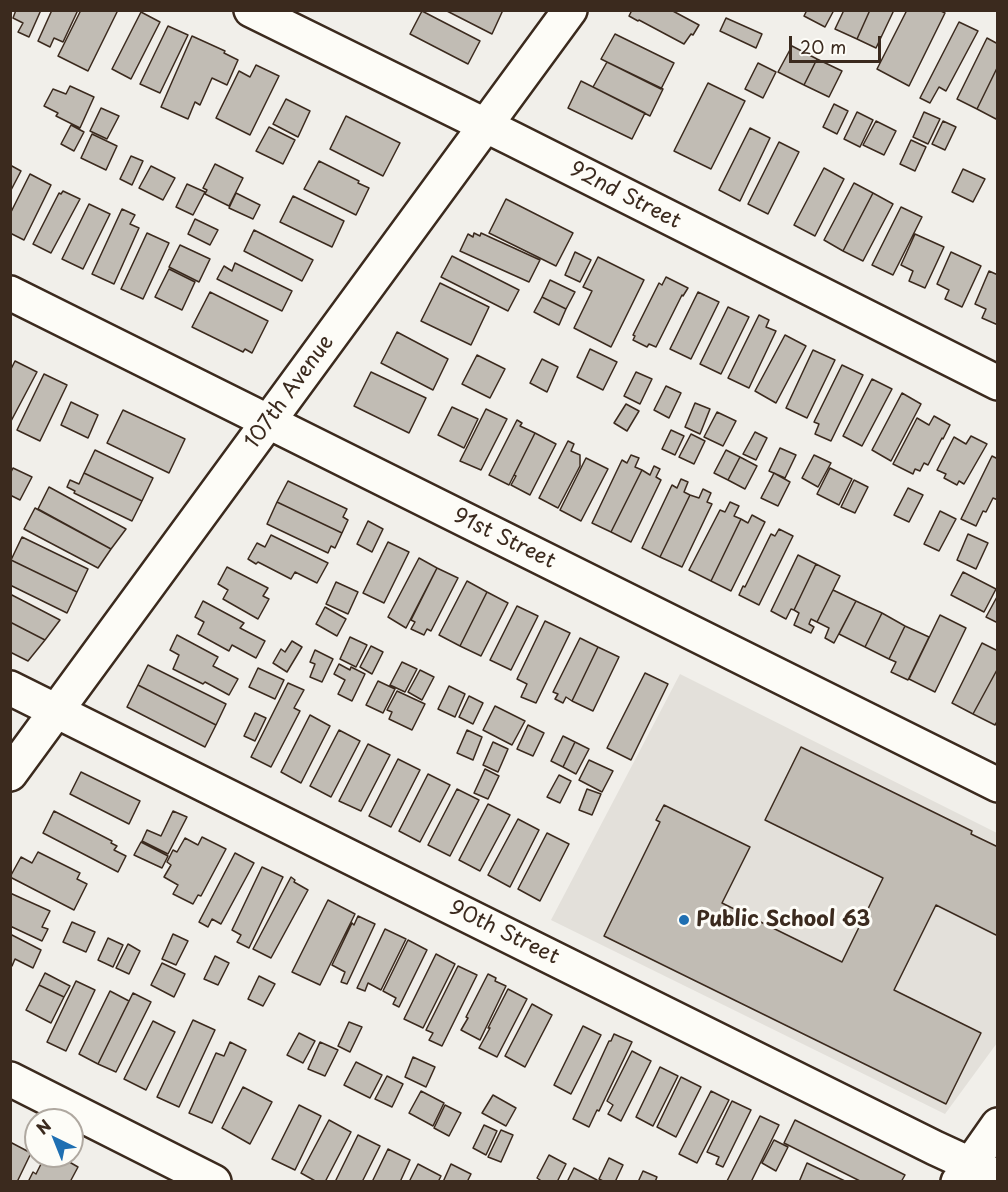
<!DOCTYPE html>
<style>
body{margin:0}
#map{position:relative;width:1008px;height:1192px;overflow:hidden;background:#f1efea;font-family:"Playpen Sans",sans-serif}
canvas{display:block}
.frame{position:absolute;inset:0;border:12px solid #3b2a1e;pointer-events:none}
.north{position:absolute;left:24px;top:1108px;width:60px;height:60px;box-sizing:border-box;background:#fdfcf7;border:2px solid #afa8a0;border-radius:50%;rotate:317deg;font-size:16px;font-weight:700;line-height:24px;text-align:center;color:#3b2a1e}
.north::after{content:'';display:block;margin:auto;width:21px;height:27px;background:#1f6fb2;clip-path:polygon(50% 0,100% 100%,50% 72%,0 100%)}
.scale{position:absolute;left:789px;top:36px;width:92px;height:27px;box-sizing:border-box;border:3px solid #3b2a1e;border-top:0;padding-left:8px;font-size:18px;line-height:21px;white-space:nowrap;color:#3b2a1e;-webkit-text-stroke:4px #fdfcf7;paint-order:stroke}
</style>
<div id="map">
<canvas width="1008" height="1192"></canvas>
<div class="frame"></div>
<div class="north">N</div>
<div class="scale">20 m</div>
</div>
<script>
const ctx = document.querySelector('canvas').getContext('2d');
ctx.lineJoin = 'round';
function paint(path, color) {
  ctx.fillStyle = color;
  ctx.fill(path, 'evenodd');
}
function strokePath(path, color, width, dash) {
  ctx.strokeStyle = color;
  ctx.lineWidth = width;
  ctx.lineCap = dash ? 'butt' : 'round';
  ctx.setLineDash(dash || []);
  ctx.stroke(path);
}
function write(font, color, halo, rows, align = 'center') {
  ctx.font = font + ' "Playpen Sans",sans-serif';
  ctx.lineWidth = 6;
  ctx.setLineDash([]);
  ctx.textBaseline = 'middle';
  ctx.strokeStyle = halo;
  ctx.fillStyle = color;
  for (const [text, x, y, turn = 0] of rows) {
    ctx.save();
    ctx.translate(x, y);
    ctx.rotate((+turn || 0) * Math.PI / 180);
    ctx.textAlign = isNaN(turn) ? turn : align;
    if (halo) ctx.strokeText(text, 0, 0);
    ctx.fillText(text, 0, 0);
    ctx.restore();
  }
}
paint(new Path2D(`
 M680,674L997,833V1043L945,1114L551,920Z`), '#e3e0da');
const building = new Path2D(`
 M16,10H41L29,37L18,32L23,23L13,18Z
 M52,10H78L63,42L54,38L50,47L38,41Z
 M81,10H118L88,71L58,56Z
 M445,10H503L492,34Z
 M632,10H671L699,25L693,35L691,34L684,44L639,20L638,21L629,16Z
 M807,10H834L825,27L804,16Z
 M844,10H870L857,39L835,29Z
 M870,10H894L876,48L857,39Z
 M907,10H939L945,13L909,86L877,69Z
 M422,11L480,41L468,64L410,34Z
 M141,12L160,22L131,79L112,69Z
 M726,18L762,34L756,48L720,31Z
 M959,22L978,31L946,91L939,87L930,103L920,98Z
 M168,26L188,35L160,93L140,84Z
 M615,34L674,63L661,89L601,59Z
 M192,36L225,51L224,53L238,60L227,85L212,78L200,105L195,102L188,119L161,107Z
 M987,38L998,44V66L977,109L957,99Z
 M792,46L817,59L804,85L778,72Z
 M817,59L842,71L829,97L804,85Z
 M607,62L663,89L650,116L593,87Z
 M758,63L776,72L763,98L745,89Z
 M256,65L279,76L250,135L216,118L239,71L250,77Z
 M998,66V116L996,119L977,109Z
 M581,81L645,113L632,139L568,108Z
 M708,83L745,101L711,169L674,151Z
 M70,86L94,97L80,128L56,116L58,113L44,106L53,89L66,94Z
 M286,99L310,111L298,137L273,124Z
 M834,104L848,111L837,134L823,127Z
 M101,108L119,116L107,139L90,131Z
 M857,112L873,120L860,147L844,139Z
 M924,112L940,119L928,144L913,137Z
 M346,116L400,143L383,176L330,149Z
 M876,121L896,131L884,155L863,145Z
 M943,121L956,127L945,150L932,144Z
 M71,125L84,132L74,151L61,144Z
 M269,127L295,140L283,164L256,151Z
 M750,128L770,138L740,201L719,190Z
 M92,134L117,146L106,170L81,158Z
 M911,140L926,147L915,171L900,164Z
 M779,142L799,152L768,214L748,204Z
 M131,156L143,161L132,185L120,179Z
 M319,161L359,181L358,183L369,188L356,215L304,189Z
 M215,164L243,178L229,206L205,194L207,190L203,188Z
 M10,165L21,171L10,192Z
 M151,166L175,178L163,200L139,188Z
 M824,168L844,179L815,236L794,225Z
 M963,169L985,179L973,202L952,192Z
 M30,174L51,185L24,240L10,233V214Z
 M854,183L873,193L843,251L824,240Z
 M187,184L205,192L193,215L176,207Z
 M63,191L80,199L51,253L33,244L59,193L61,194Z
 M236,193L260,205L253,219L229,208Z
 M873,193L893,204L863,261L843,251Z
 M293,196L344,221L332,247L280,222Z
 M506,199L573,233L556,266L489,233Z
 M89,204L110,214L83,269L62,259Z
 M901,207L922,217L893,275L872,265Z
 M122,209L135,215L130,224L139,228L114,284L92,274Z
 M195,219L218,230L210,245L188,234Z
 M254,230L313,260L302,281L244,251Z
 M147,233L169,243L143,299L121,289Z
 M474,233L480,236L481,233L540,260L529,282L460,251L468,234L473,237Z
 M915,234L944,247L925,288L909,281L913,271L901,265Z
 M180,245L210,259L199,282L169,267Z
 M575,252L591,260L580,282L565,275Z
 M951,252L981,266L962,307L945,299L949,290L937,284Z
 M452,256L519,290L508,311L441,277Z
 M598,257L644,280L611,347L574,328L592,291L583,287Z
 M235,263L292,291L282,311L217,279L224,266L232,271Z
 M169,269L195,282L182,310L155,297Z
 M989,271L998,275V325L982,318L986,309L975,304Z
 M666,277L688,288L683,296L682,295L656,347L649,344L647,347L633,340L635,336L633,335L659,283L662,285Z
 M550,280L575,292L566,309L542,297Z
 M440,283L489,307L471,345L421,321Z
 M210,292L268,321L252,353L245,349L243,352L192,327Z
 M698,292L719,302L691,359L670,349Z
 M542,297L566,309L559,325L534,312Z
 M728,307L749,317L721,374L700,364Z
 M759,315L769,320L766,327L776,331L749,388L728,378Z
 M397,332L448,359L433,390L381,363Z
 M785,335L806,346L776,403L755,391Z
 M590,349L617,362L603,390L577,377Z
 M813,350L835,360L807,418L786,408Z
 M477,355L505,369L490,398L462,384Z
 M542,359L558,367L547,392L530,383Z
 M15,361L37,372L10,423V371Z
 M842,365L863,375L831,441L815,434L819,424L814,422Z
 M371,372L426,398L409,433L354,406Z
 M636,372L652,379L640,404L624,396Z
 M44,374L67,385L40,441L17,430Z
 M872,379L892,389L862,446L843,436Z
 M666,386L681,393L669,418L654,410Z
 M902,393L921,404L891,461L872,450Z
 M71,402L98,415L88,438L61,425Z
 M695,403L710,409L700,434L685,427Z
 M626,404L639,411L627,431L614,423Z
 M452,407L478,419L464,448L438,435Z
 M486,409L507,419L481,470L460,461Z
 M123,410L185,439L169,473L107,443Z
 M717,412L736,421L723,446L704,437Z
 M934,416L950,425L943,439L942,438L928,465L924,463L920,471L915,469L913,474L893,464L917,418L929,425Z
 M517,420L522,423L520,426L535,433L509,485L489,475Z
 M671,430L684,436L675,455L662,449Z
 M755,432L767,438L756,460L743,454Z
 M535,433L556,444L530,495L511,485L516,476L514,475Z
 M691,434L705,441L694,464L679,457Z
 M971,436L987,444L964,484L959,481L957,485L944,478L946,474L937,470L954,437L966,444Z
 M568,441L574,444L571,451L580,455V466L558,508L539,498Z
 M780,448L796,455L785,478L769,471Z
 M95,450L153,478L142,501L84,473Z
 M726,450L740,457L728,480L714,473Z
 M631,455L639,458L635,467L642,470L611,532L592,523L622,460L627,463Z
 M814,455L831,463L818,487L802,478Z
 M992,456L998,459V500L993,498L986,512L983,511L976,526L961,519Z
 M740,457L757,466L745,489L728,480Z
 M586,458L608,469L581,521L560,510Z
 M654,466L660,469L656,477L661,480L631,542L611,532L642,470L650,475Z
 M13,468L32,477L20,500L10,495V474Z
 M830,468L852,479L839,505L817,494Z
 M84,473L142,501L132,521L74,493L75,491L67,487L70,480L79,484Z
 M774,473L790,482L778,506L761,498Z
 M681,479L688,482L684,492L690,495L660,557L642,548L672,485L677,488Z
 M854,480L868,487L855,513L841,507Z
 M288,481L347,509L343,517L348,520L342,533L277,502Z
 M49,487L126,529L111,549L38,509Z
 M908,488L923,495L909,522L894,515Z
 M703,489L711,493L707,502L712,504L682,567L660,557L690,495L699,498Z
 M277,502L342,533L335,548L331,546L328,553L267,524Z
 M730,502L739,506L734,516L741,519L711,581L689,570L720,510L725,512Z
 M35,508L111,549L98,568L24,529Z
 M940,511L956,519L939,551L924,544Z
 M752,515L765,522L731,591L711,581L741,519L748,523Z
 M368,521L383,529L372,552L357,544Z
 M779,529L793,536L759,605L739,595L743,586L745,587L771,534L775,536Z
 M968,534L988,543L976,569L957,560Z
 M271,535L328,563L317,583L295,572L291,579L258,562L256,564L248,559L257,543L265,547Z
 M22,537L88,569L77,592L11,560Z
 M388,542L409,552L384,603L363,593Z
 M798,555L816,564L794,610L791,609L786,619L771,611Z
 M419,558L437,568L406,628L388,617Z
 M11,560L77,592L67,613L10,585Z
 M816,564L840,576L817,622L811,619L809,624L814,627L811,633L794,625L799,613L794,610Z
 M227,567L268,588L263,596L269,599L258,619L223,599L228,590L218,584Z
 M437,568L458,578L431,631L427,629L424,635L411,629L415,622L411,620Z
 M963,572L996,589L984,612L951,595Z
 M467,581L487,592L460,646L439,635Z
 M336,582L358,592L348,614L326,604Z
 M833,590L856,601L834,643L825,638L829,628L817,622Z
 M487,592L508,603L481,656L460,646Z
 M10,594L60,620L45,640L10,622Z
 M998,595V623L986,617Z
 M203,601L244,623L240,628L265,641L256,658L232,645L229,651L198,634L204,622L195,617Z
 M856,601L882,613L865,647L839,634Z
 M517,606L538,616L511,670L490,660Z
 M325,607L346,619L337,636L316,624Z
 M882,613L905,626L889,659L865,647Z
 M940,615L966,628L935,692L909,679Z
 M545,621L570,633L536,703L521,697L527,684L517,679Z
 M10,622L45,640L28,661L10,652Z
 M905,626L929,637L908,680L891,672L896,662L889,659Z
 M177,635L218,657L213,666L238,679L229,695L205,682L203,684L173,669L179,655L170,650Z
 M350,637L367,645L356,667L340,659Z
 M580,638L598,647L572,701L566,697L563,703L555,699L558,694L553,692Z
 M292,641L302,647L287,672L273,663L281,649L285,652Z
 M982,643L998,651V668L973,714L952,703Z
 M371,646L383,652L372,674L360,667Z
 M598,647L619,657L593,711L572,701Z
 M315,650L333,659L322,682L310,677L315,664L310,662Z
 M402,662L417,669L405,692L390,685Z
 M339,664L350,670L351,667L365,674L352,701L338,694L345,680L334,674Z
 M148,665L226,704L216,725L138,685Z
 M258,668L284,680L275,699L249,687Z
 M998,668V720L995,725L973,714Z
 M420,670L434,677L422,700L408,692Z
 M645,673L668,684L631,760L607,748Z
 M378,681L395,689L383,713L366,705Z
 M288,683L304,690L294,708L300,711L271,767L251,757Z
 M138,685L216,725L205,747L127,707Z
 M449,686L465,694L455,717L438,709Z
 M397,691L425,704L412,730L389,719L392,712L387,710Z
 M469,696L483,703L473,724L459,717Z
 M495,706L525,721L512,745L483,730Z
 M255,713L266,718L255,741L244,736Z
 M310,715L330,726L301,783L281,772Z
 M528,725L544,733L533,756L517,749Z
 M339,730L360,741L331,797L310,786Z
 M467,730L482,737L473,760L457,753Z
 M563,736L575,742L563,767L551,761Z
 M493,742L508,749L498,772L483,765Z
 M575,742L589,749L576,774L563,767Z
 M368,744L390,755L361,811L339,801Z
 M801,747L972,831L971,834L998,847V936L936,905L894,990L981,1033L946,1104L604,936L660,822L656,820L664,805L750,847L722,903L842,962L883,878L765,820Z
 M398,759L420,770L391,827L369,816Z
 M589,760L613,771L602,792L579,780Z
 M485,769L499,776L488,799L474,793Z
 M81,772L140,801L129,824L70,794Z
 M428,774L450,785L420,842L399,831Z
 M559,775L571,781L560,803L547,797Z
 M457,789L479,800L450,856L428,845Z
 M587,789L601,794L592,815L579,810Z
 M488,804L510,815L480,871L459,860Z
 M54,811L112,841L111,843L117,846L114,850L126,856L118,872L43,833Z
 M173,811L187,817L168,854L142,841L147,830L161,836Z
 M518,819L539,830L510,887L488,875Z
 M547,833L569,844L540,901L518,889Z
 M202,837L226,849L201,896L198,895L193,904L173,894L178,885L164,877L171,865L167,862L173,850L177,852L185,838L198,845Z
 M141,842L168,856L162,868L134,855Z
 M38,852L80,873L77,879L87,884L74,910L10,877L21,857L32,863Z
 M235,853L254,863L221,924L212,919L208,927L199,922Z
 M262,867L283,877L249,948L237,942L241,935L232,930Z
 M291,877L295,880L294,882L308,890L271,958L253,949Z
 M10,893L50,911L42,927L48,929L42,941L10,926Z
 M328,900L355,914L320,985L292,972Z
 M358,916L375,924L347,984L341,982L345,972L332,965L352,923L354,925Z
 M72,922L95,932L86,952L63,942Z
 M385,929L406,939L381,990L368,983L365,991L357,988Z
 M10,934L41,950L33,968L15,959L12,966L10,965Z
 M173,934L188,941L176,965L162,959Z
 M108,938L123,945L113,967L98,960Z
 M408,940L427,950L399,1007L393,1004L396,998L383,991Z
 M128,944L140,951L129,974L116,968Z
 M436,954L455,964L423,1028L404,1019Z
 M215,956L229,963L218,985L204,979Z
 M162,963L185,974L174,997L151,985Z
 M458,966L477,975L442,1046L429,1040L433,1033L426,1030Z
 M45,973L70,986L64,997L39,985Z
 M488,974L496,978L495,981L506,986L480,1040L461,1030L468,1018L466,1017Z
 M259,976L275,984L263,1006L248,999Z
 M76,981L95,990L66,1051L47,1042Z
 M39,985L64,997L51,1023L26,1010Z
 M508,989L527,999L497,1057L479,1048L490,1028H488Z
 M110,991L129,1001L98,1064L79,1054Z
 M133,993L151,1002L116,1072L98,1064Z
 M532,1004L552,1015L525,1067L505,1056Z
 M193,1020L215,1030L179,1107L157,1097Z
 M153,1021L175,1032L146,1090L124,1079Z
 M349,1022L362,1027L350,1052L338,1046Z
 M583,1026L601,1035L571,1094L554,1085Z
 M299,1033L315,1041L303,1063L287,1055Z
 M614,1034L632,1042L599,1111L597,1110L589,1127L573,1119L609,1041H611Z
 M230,1042L246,1050L212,1123L189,1113L216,1053L224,1056Z
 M320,1042L338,1050L325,1076L308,1069Z
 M632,1051L651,1061L621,1121L608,1114L613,1105L607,1101Z
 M413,1057L435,1067L426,1087L405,1077Z
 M356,1062L382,1075L370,1098L344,1085Z
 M660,1067L678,1076L653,1126L636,1117Z
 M387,1076L403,1084L392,1107L375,1099Z
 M681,1077L701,1087L676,1137L657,1127Z
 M243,1087L272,1102L250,1144L222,1128Z
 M421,1091L444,1103L433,1126L409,1113Z
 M711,1091L729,1100L697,1163L679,1154Z
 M493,1095L516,1108L506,1126L482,1113Z
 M732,1101L751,1110L723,1167L716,1164L719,1157L707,1152Z
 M299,1105L321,1116L295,1170L272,1159Z
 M445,1105L461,1113L449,1136L434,1128Z
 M760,1116L779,1125L751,1182L727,1181Z
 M329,1120L351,1132L325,1182H317L301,1173Z
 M795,1120L905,1175L901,1182H862L784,1143Z
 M484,1125L497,1131L486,1155L473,1148Z
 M501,1130L513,1135L501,1162L488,1157Z
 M358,1135L380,1146L362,1182H335Z
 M774,1140L788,1147L776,1171L762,1163Z
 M10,1142L31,1153L17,1182H10Z
 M388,1149L410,1160L400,1182H372Z
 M549,1155L566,1164L557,1182H543L537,1178Z
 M45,1156H59L78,1167L70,1182H28L33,1172L36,1174Z
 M609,1158L623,1165L615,1182H605L599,1179Z
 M807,1163L847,1182H799Z
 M418,1164L441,1176L438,1182H409Z
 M451,1164L471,1174L467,1182H443Z
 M574,1168L597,1180L596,1182H567Z
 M643,1171L657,1177L655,1182H638Z`);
paint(building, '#c1bcb4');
strokePath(building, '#3b2a1e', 1.5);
const minor = new Path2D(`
 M251,10L513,139L998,383
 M10,293L998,785
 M10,688L935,1148L998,1177
 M10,774L570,10
 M10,1079L214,1182
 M958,1182L998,1125`);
strokePath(minor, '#3b2a1e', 38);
strokePath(minor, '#fdfcf7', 33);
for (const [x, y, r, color] of [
 [684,920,6,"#1f6fb2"]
]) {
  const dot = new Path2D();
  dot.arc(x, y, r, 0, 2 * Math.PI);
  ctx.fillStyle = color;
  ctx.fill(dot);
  strokePath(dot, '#fdfcf7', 2);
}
write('21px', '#3b2a1e', '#fdfcf7', [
 ["92nd Street",625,196,27],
 ["107th Avenue",290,392,-54],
 ["91st Street",504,539,26],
 ["90th Street",504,933,26]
]);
write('bold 21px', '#3b2a1e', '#fdfcf7', [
 ["Public School 63",696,920]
], 'left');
</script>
